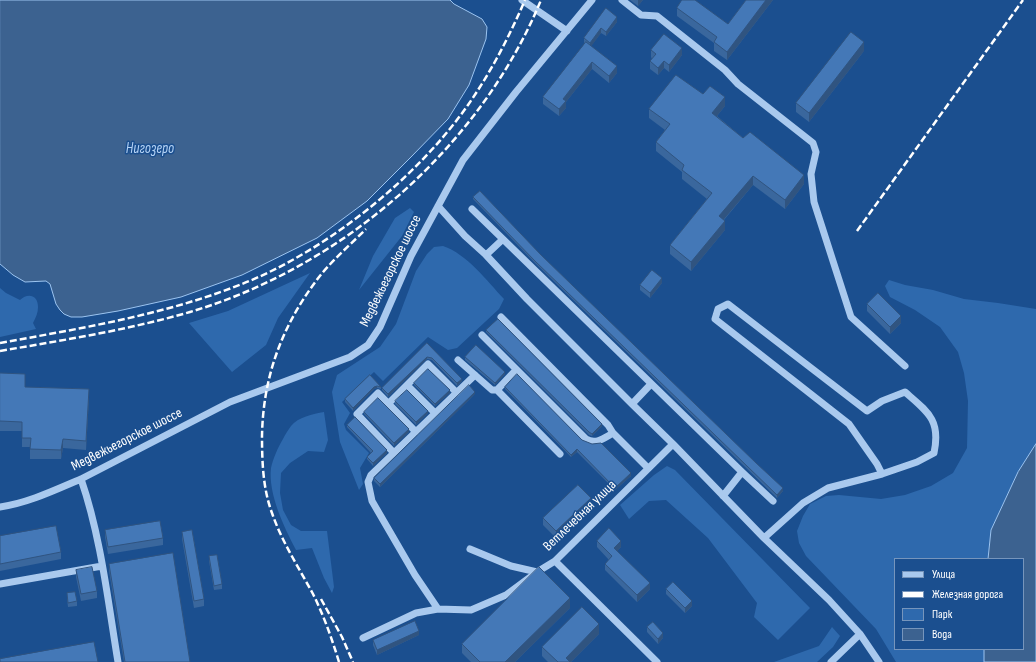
<!DOCTYPE html>
<meta charset="utf-8">
<style>
body{margin:0}
#map{position:relative;width:1036px;height:662px;overflow:hidden;background:#1b4f8f;font-family:"Sofia Sans Condensed",sans-serif}
canvas{display:block}
.legend{position:absolute;left:894px;top:558px;width:130px;height:92px;box-sizing:border-box;background:#1b4f8f;border:1px solid #7695bc;margin:0;padding:5px 7px;list-style:none;font-size:12px;color:#fff}
.legend li{display:flex;align-items:center;gap:8px;height:20px}
.legend b{width:20px;border:1px solid #7695bc}
</style>
<div id="map">
<canvas width="1036" height="662"></canvas>
<ul class="legend">
<li><b style="height:5px;background:#a9c9ee"></b>Улица</li>
<li><b style="height:5px;background:#fff"></b>Железная дорога</li>
<li><b style="height:11px;background:#2e69ad"></b>Парк</li>
<li><b style="height:11px;background:#3c6290"></b>Вода</li>
</ul>
</div>
<script>
const ctx = document.querySelector('canvas').getContext('2d');
ctx.lineJoin = 'round';
function paint(path, color) {
  ctx.fillStyle = color;
  ctx.fill(path, 'evenodd');
}
function strokePath(path, color, width, dash) {
  ctx.strokeStyle = color;
  ctx.lineWidth = width;
  ctx.lineCap = dash ? 'butt' : 'round';
  ctx.setLineDash(dash || []);
  ctx.stroke(path);
}
function write(font, color, halo, rows, align = 'center') {
  ctx.font = font + ' "Sofia Sans Condensed",sans-serif';
  ctx.lineWidth = 3;
  ctx.setLineDash([]);
  ctx.textBaseline = 'middle';
  ctx.strokeStyle = halo;
  ctx.fillStyle = color;
  for (const [text, x, y, turn = 0] of rows) {
    ctx.save();
    ctx.translate(x, y);
    ctx.rotate((+turn || 0) * Math.PI / 180);
    ctx.textAlign = isNaN(turn) ? turn : align;
    if (halo) ctx.strokeText(text, 0, 0);
    ctx.fillText(text, 0, 0);
    ctx.restore();
  }
}
paint(new Path2D(`
 M410,208L414,212L402,236L359,290L373,256L395,218Z
 M443,246C467,254 487,281 504,299L499,309L457,348L448,350L428,337L383,381L374,372L342,402L350,413L344,424L346,430L369,453L360,468L363,484L359,490L340,442L332,392L337,375L380,347L396,324L416,271L427,254L434,247Z
 M310,273L278,318L266,345L232,372L189,323L228,311Z
 M889,280L905,285L933,290L964,299L998,303L1036,309V444L1018,472L991,530L988,559H895V649H984V662H896L876,629L806,556L799,543L797,531L803,516L810,504L826,496L839,495L881,499L905,495L931,486L953,473L967,448L968,401L964,373L958,352L940,327L915,310L890,297L885,286Z
 M0,288L6,293L20,300C27,293 38,294 38,307C38,313 36,317 33,323L36,329L0,337Z
 M324,412L328,440L324,452L308,451L290,463L281,473L280,493L283,510L291,525L301,531H327L334,587L332,593L324,578L312,548L296,550C284,527 268,494 271,468C273,459 278,447 283,439C285,435 288,430 291,426C298,417 313,414 324,412Z
 M667,466L675,470L810,608L778,640L754,617L757,603L708,538L666,500L649,501L629,519L620,505L654,475Z
 M832,627L840,636L833,647L817,662H774L819,646Z`), '#2e69ad');
const water = new Path2D(`
 M0,0H450L454,4L482,19L487,27L486,39L469,85L448,119L412,156L367,201L317,238L242,275L181,297L118,311L82,317H71L64,314L60,310L56,304L50,284L46,281L25,282L13,275L0,264Z
 M1036,444V662H984V649H1023V559H988L991,530L1018,472Z`);
paint(water, '#3c6290');
strokePath(water, '#9cc4f0', 1);
strokePath(new Path2D(`
 M522,0L567,31
 M622,0L641,15L657,16L725,70L738,84L813,143L816,152L811,174L814,202L851,317L905,366
 M438,206L465,236L486,255L527,299L632,404L673,444L764,538L829,600L860,634L879,662
 M472,209L742,472L773,501
 M486,255L502,240
 M501,317L608,425L613,433L648,468
 M482,335L586,439C596,445 604,438 613,433
 M458,360L492,390H497
 M516,370L497,390L560,454
 M407,385L435,413
 M388,404L428,364L457,393
 M632,404L651,384
 M394,453L357,414L378,393L416,432
 M81,479C101,537 108,602 118,662
 M723,496L742,472
 M0,507C28,503 55,490 81,479L230,402L350,357L368,345L380,327L411,256L463,160L516,92L592,0
 M764,538L803,503L828,488L882,474L877,464L849,424L715,319L718,309L728,304L867,411L882,401L905,392C928,412 941,420 934,453L917,462L882,474
 M470,549L511,566L537,572
 M555,561L657,662
 M0,584L102,566
 M438,609L415,575L372,501L368,482L371,475L475,375
 M363,638L416,613L438,609L471,610L506,595L537,572L555,561L673,444
 M831,662L860,634`), '#a9c9ee', 7);
strokePath(new Path2D(`
 M857,231L1023,0
 M0,343C82,328 164,315 242,284C326,251 416,179 468,105C491,72 509,37 525,0
 M0,351C64,340 128,330 190,312C342,267 480,148 541,0
 M321,599L342,637L353,662
 M339,662C332,639 324,616 313,594C299,568 282,542 272,513C263,489 262,462 262,436C263,378 281,328 316,281C330,262 349,246 366,229`), '#fff', 2.5, [7, 3]);
paint(new Path2D(`
 M630,0H643L638,6Z
 M746,0H773L727,60L714,51V43L677,16V8L728,24Z
 M606,8L617,22L606,36L601,33L591,46L617,73L609,83L592,69L566,102V108L559,116L543,104V97L585,44L584,43V38Z
 M651,50L682,55L669,72L664,68L658,75L650,69V61L652,59L651,57Z
 M864,51L809,122L796,112V103Z
 M703,94L725,106L717,116L743,138L804,184L785,209L753,185L724,220L725,230L691,271L670,254V245L707,199L682,179V172L656,151V142L665,130L649,118V109Z
 M473,197L541,255L783,491L777,498L535,263L473,199Z
 M662,283L650,298L640,290V285Z
 M867,304L901,323L890,334L867,311Z
 M486,330L602,426L592,436L589,435L486,332Z
 M427,343L462,381L457,386L432,360L427,359L388,397L382,390V388Z
 M465,357L505,374L495,385L465,360Z
 M0,373L25,387L89,398L86,450L63,448L61,459H30V447H22V431H0Z
 M370,375L381,387V389L377,388L374,389L353,411L345,402V399Z
 M414,383L450,393L435,406L414,385Z
 M505,387L582,440L631,476L615,490L577,452L571,457L505,389Z
 M475,394L380,487L374,481V478Z
 M395,401L428,413L416,425L395,404Z
 M364,412L409,432L394,446L364,414Z
 M347,425L387,453L373,466L367,459V457L371,453L347,427Z
 M591,505L556,538L543,525V518Z
 M105,530L163,538V545L108,554L105,537Z
 M182,532L204,599V606L194,608L182,539Z
 M0,536L61,552V559L0,571Z
 M597,541L621,547L617,551L650,589L637,602L605,570V564L609,560L597,547Z
 M209,556L222,584V589L214,590L209,561Z
 M109,564L190,662H124L109,571Z
 M76,570L97,591V598L81,601L76,577Z
 M666,589L692,606L685,613L666,594Z
 M67,593L77,601V606L68,607L67,598Z
 M570,608L515,662H471L462,653V644Z
 M647,627L663,638L658,644L647,632Z
 M599,634L571,662H548L542,656V647Z
 M419,635L377,655L373,645V640Z`), '#3a679d');
paint(new Path2D(`
 M638,0H643L638,6Z
 M766,0H773L727,60V52Z
 M617,17V22L606,36V32Z
 M601,28V33L590,48V43Z
 M864,42V51L809,122V113Z
 M682,48V55L669,72V65Z
 M664,61V68L658,75V68Z
 M592,62V69L566,102V108L559,116V109L563,99Z
 M617,66V73L609,83V76Z
 M725,97V106L712,122V113Z
 M804,175V184L785,209V200Z
 M753,176V185L719,225V216Z
 M725,221V230L691,271V262Z
 M662,278V283L650,298V293Z
 M901,316V323L890,334V327Z
 M427,357V359L388,397V394Z
 M505,372V374L495,385V383Z
 M462,379V381L457,386V383Z
 M377,386V388L374,389L353,411V408L374,387Z
 M89,389V398L86,450V441Z
 M450,390V393L435,406V404Z
 M475,392V394L380,487V484Z
 M428,411V413L416,425V422Z
 M602,424V426L592,436V434Z
 M409,429V432L394,446V443Z
 M63,439V448L61,459V450Z
 M577,449V452L571,457V455Z
 M387,450V453L373,466V463Z
 M631,473V476L615,490V488Z
 M783,488V491L777,498V495Z
 M591,498V505L556,538V531Z
 M621,541V547L614,555V548Z
 M650,583V589L637,602V595Z
 M570,598V608L515,662H505Z
 M692,601V606L685,613V608Z
 M599,624V634L571,662H566V658Z
 M419,631V635L377,655V650Z
 M663,633V638L658,644V639Z`), '#305480');
const building = new Path2D(`
 M682,0H695L728,24L746,0H766L727,52L714,42L717,37L677,8Z
 M606,8L617,17L606,32L601,28L590,43L584,38Z
 M851,32L864,42L809,113L796,103Z
 M664,34L682,48L669,65L664,61L658,68L650,61L656,54L651,50Z
 M586,42L617,66L609,76L592,62L563,99L566,101L559,109L543,97Z
 M676,75L703,94L710,86L725,97L712,113L743,138L750,132L804,175L785,200L753,176L719,216L725,221L691,262L670,245L712,193L682,170L684,165L656,142L670,124L649,109Z
 M480,191L541,255L756,463L783,488L777,495L535,261L473,197Z
 M652,270L662,278L650,293L640,285Z
 M878,293L901,316L890,327L867,304Z
 M498,319L602,424L592,434L589,432L486,330Z
 M427,343L462,379L457,383L432,358L427,357L388,394L382,388Z
 M476,345L505,372L495,383L465,357Z
 M428,369L450,390L435,404L414,383Z
 M0,373L25,374V387L89,389L86,441L63,439L61,450L30,449L31,438H22V422L0,421Z
 M517,374L582,440L592,444L601,443L631,473L615,488L577,449L571,455L505,387Z
 M370,375L381,387L377,386L374,387L353,408L345,399Z
 M469,385L475,392L380,484L374,478Z
 M407,390L428,411L416,422L395,401Z
 M378,398L409,429L394,443L364,412Z
 M355,417L387,450L373,463L367,457L373,451L347,425Z
 M578,485L591,498L556,531L543,518Z
 M160,521L163,538L108,547L105,530Z
 M56,526L61,552L0,564V536Z
 M609,528L621,541L614,548L650,583L637,595L605,564L612,556L597,541Z
 M192,530L204,599L194,601L182,532Z
 M173,553L190,662H125L109,564Z
 M217,555L222,584L214,586L209,556Z
 M92,567L97,591L81,594L76,570Z
 M539,567L570,598L505,662H480L462,644Z
 M673,582L692,601L685,608L666,589Z
 M75,592L77,601L68,603L67,593Z
 M582,607L599,624L566,658L570,662H558L542,647Z
 M415,621L419,631L377,650L373,640Z
 M653,622L663,633L658,639L647,627Z
 M94,642L98,662H0V659Z`);
paint(building, '#4478b7');
strokePath(building, '#305480', 1);
write('14px', '#fff', '#1b4f8f', [
 ["Медвежьегорское шоссе",391,271,-64],
 ["Медвежьегорское шоссе",127,440,-27],
 ["Ветлечебная улица",580,516,-44]
]);
write('italic 15px', '#b5d3f5', '#1b4f8f', [
 ["Нигозеро",150,149]
]);
</script>
